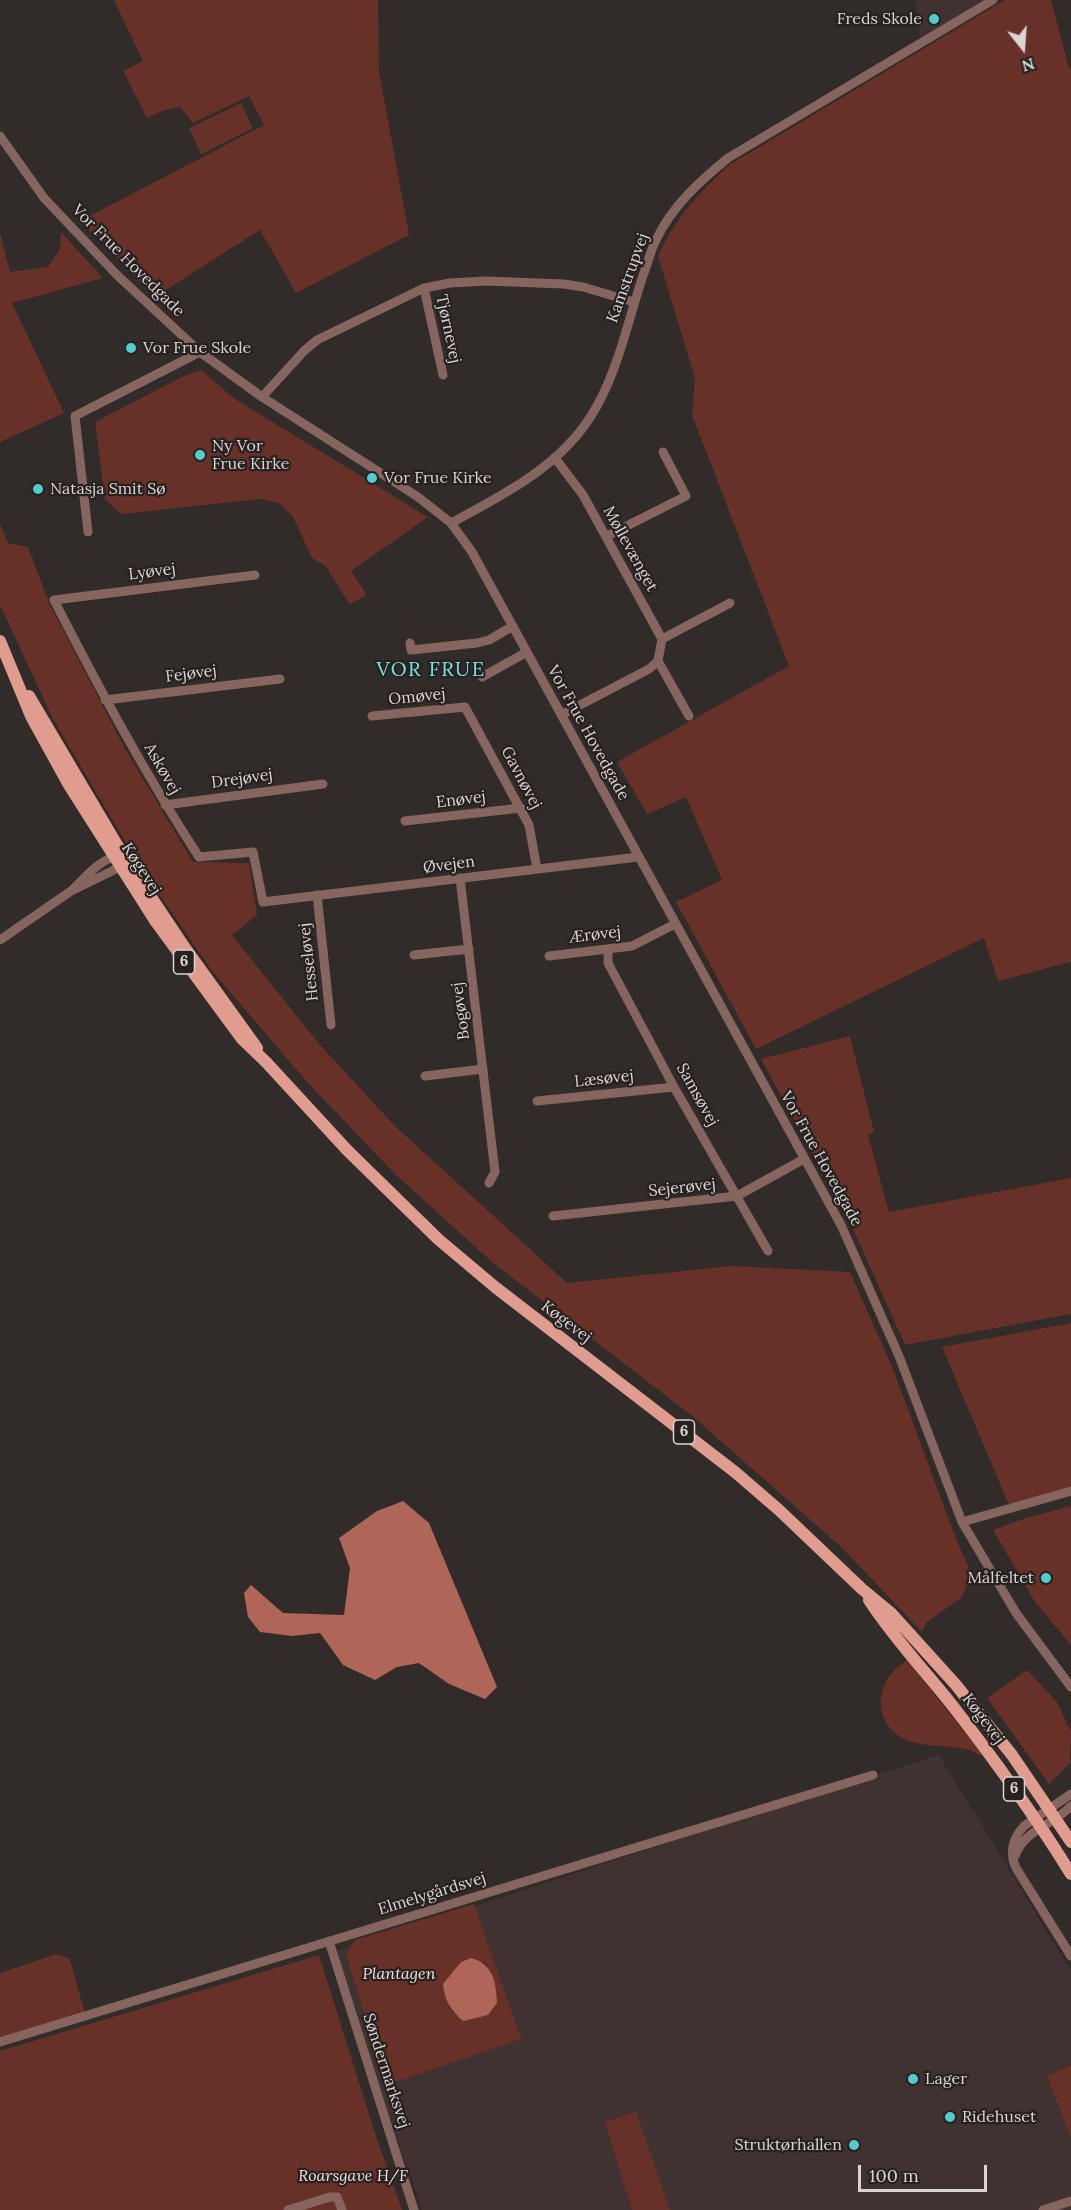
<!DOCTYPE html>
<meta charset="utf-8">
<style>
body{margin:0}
#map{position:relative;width:1071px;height:2210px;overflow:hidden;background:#312b2a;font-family:Lora,serif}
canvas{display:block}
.north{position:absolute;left:993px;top:18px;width:60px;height:60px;-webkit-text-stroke:4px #272120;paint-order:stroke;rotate:163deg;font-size:16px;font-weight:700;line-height:24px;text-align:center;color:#d9d5d4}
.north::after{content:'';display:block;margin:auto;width:21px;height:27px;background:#d9d5d4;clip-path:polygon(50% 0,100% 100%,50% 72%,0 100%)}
.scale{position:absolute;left:858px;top:2165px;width:129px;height:27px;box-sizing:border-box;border:3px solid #d9d5d4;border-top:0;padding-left:8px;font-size:18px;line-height:21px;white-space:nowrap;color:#d9d5d4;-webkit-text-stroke:4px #272120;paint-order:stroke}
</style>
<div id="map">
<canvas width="1071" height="2210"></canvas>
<div class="north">N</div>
<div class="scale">100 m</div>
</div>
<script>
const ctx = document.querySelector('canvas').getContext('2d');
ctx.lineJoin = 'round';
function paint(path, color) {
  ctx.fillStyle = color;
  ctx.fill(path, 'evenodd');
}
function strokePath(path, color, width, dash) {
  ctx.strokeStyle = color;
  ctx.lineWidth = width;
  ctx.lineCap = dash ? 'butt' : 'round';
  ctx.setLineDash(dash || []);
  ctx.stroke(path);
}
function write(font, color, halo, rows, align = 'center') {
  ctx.font = font + ' Lora,serif';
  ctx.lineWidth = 4.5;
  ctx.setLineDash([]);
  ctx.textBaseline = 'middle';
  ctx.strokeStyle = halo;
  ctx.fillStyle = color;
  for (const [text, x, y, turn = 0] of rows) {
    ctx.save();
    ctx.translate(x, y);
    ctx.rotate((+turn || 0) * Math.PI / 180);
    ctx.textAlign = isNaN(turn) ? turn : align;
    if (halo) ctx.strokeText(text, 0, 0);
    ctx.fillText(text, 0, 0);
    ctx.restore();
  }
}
paint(new Path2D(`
 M915,0H983L920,38Z
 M939,1755L1071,1971V2210H422L333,1952Z`), '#3f3230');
paint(new Path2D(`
 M114,0H378L379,71L409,235L296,293L260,230L155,297L80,221L264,125L249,96L193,123L180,107L164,110L147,118L123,71L143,61Z
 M1005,0H1051L1069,68L1071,69V962L998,981L984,938L756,1049L676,902L722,880L686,797L647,814L617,762L789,666L692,415L695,378L658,256C676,217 698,194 729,165Z
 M241,103L253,128L201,154L189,128Z
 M61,232L103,278L12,303L64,413L0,442V233L10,272L48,267L60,249Z
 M201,370L235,399L428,517L351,571L367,595L349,604L326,566L312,558L293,517L279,503L260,499L121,514L105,499L95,422L184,376Z
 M0,524L8,543L28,547L49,603L123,745L193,862L249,863L257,915L232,935L320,1045L395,1126L567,1283L731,1266L850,1272L893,1369L956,1539L968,1566L969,1582L962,1597L926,1623L922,1632L841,1547L691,1415L493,1263L396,1175L307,1082L212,971L139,865L53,719L0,605Z
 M850,1036L874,1132L868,1135L889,1212L1071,1178V1314L905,1345L849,1220L761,1059Z
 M1071,1323V1487L1009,1505L942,1347Z
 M1071,1506V1645L1035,1602L993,1530L1026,1518Z
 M907,1660L982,1754L981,1756C977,1754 973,1752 969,1750C941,1742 905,1752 887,1724C882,1716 880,1707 881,1697C883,1681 893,1669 907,1660Z
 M1027,1670L1057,1702L1071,1732L1070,1763L1049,1784L987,1698Z
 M474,1904L521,2039L387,2085L346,1954L355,1940ZM484,1961L490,1970L496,1991L452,2012L444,1995L443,1984Z
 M56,1954L70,1959L85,2014L0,2038V1973Z
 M319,1955L375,2133L402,2210H0V2051Z
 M1071,2065V2138L1047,2076Z
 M636,2111L670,2210H632L605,2123Z`), '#673128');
paint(new Path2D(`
 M403,1501L429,1523L497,1687L485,1699L449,1684L419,1663L397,1667L375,1680L343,1665L320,1633L292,1636L260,1632L248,1617L244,1593L251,1585L283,1613L344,1615L350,1568L339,1538L377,1511Z
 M471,1958C493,1964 496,1981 497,2003L488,2015L463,2021C451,2010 444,2000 443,1984L461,1962Z`), '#af6558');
strokePath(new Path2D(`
 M0,136L44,198L117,275L200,352L262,397L418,497L451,523L472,552L841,1225L899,1356L962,1522L1016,1613L1071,1687
 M424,288L443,375
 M262,397L304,351L317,340L424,288L450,283L486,281L564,284L583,287L634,302
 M555,458L583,495L662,639L658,661L649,669L561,715
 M451,523C503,495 559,467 591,416C619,372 628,318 645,270C649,260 651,249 656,240C672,206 700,181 728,158L993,0
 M88,532L75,416L200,352
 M607,536L686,496L663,452
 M255,575L54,600C99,688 145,774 199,857L253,852L263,902L638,857
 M662,639L730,603
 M410,643L411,650L477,643L489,640L513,626
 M658,661L689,716
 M482,677L527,652
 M105,700L280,679
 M372,716L465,707L529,825L537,869
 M165,805L323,784
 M405,821L521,808
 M460,878L495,1172L489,1183
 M317,895L331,1025
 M0,940L71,891L116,869L119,866L123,855C102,856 86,877 71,891
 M608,949V963L674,1087L768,1251
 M414,955L469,949
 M549,956L632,946L675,924
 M425,1076L483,1069
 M537,1101L674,1087
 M553,1216L737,1196L804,1159
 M962,1522L1071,1491
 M1071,1794L1024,1826C1012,1839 1009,1852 1016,1868L1071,1956
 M1015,1856C1024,1830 1053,1825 1071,1806
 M329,1941L414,2210
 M0,2042L873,1775
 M288,2210L330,2197H337L342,2210
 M1043,2210L1071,2201`), '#86655f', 9);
strokePath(new Path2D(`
 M0,641L31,716L69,785L156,922L242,1039L266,1062L347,1150L438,1239L495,1287L735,1472L779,1510L862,1589L891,1613L956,1685L1012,1755L1071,1842
 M29,696L123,855L185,948L257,1048
 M869,1600C893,1637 924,1670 952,1705C994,1759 1035,1816 1071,1874`), '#e09c8f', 12);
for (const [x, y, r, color] of [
 [934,19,6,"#53cdcb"],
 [131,348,6,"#53cdcb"],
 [200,455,6,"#53cdcb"],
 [372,478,6,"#53cdcb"],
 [38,489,6,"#53cdcb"],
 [1046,1578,6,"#53cdcb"],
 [913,2079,6,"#53cdcb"],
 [950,2117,6,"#53cdcb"],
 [854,2145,6,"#53cdcb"]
]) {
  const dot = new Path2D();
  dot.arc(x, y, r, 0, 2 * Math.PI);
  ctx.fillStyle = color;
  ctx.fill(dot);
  strokePath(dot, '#272120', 2);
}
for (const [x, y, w] of [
 [184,962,21],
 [684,1432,21],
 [1014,1789,21]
]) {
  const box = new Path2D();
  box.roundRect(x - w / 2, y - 12, w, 24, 4.5);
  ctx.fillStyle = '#272120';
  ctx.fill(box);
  strokePath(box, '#d9d5d4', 1.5);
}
write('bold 15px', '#d9d5d4', null, [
 ["6",184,962],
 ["6",684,1432],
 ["6",1014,1789]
]);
write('16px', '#d9d5d4', '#272120', [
 ["Freds Skole",922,19,"right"],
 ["Vor Frue Skole",143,348],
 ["Ny Vor",212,446],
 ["Frue Kirke",212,464],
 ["Vor Frue Kirke",384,478],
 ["Natasja Smit Sø",50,489],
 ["Målfeltet",1034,1578,"right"],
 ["Lager",925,2079],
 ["Ridehuset",962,2117],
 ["Struktørhallen",842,2145,"right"]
], 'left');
write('16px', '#d9d5d4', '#272120', [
 ["Vor Frue Hovedgade",128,261,45],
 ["Kamstrupvej",628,278,-70],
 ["Tjørnevej",448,329,78],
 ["Møllevænget",630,549,61],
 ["Lyøvej",152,572,-7],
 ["Fejøvej",191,674,-7],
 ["Omøvej",417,697,-6],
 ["Vor Frue Hovedgade",588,733,61],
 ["Askøvej",162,769,60],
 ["Gavnøvej",521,778,62],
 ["Drejøvej",242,779,-8],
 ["Enøvej",461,800,-7],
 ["Øvejen",449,865,-7],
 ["Køgevej",141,869,57],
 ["Ærøvej",595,935,-7],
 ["Hesseløvej",309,962,-96],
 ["Bogøvej",461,1011,-97],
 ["Læsøvej",604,1079,-6],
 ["Samsøvej",697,1095,61],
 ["Vor Frue Hovedgade",821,1159,61],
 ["Sejerøvej",682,1188,-6],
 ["Køgevej",566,1322,37],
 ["Køgevej",983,1719,53],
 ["Elmelygårdsvej",432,1894,-17],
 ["Søndermarksvej",386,2071,72]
]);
write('italic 16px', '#f5dfda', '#272120', [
 ["Plantagen",399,1974],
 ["Roarsgave H/F",353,2176]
]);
ctx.letterSpacing = '1.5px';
write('20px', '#76e2e0', '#272120', [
 ["VOR FRUE",431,670]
]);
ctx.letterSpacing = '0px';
</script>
